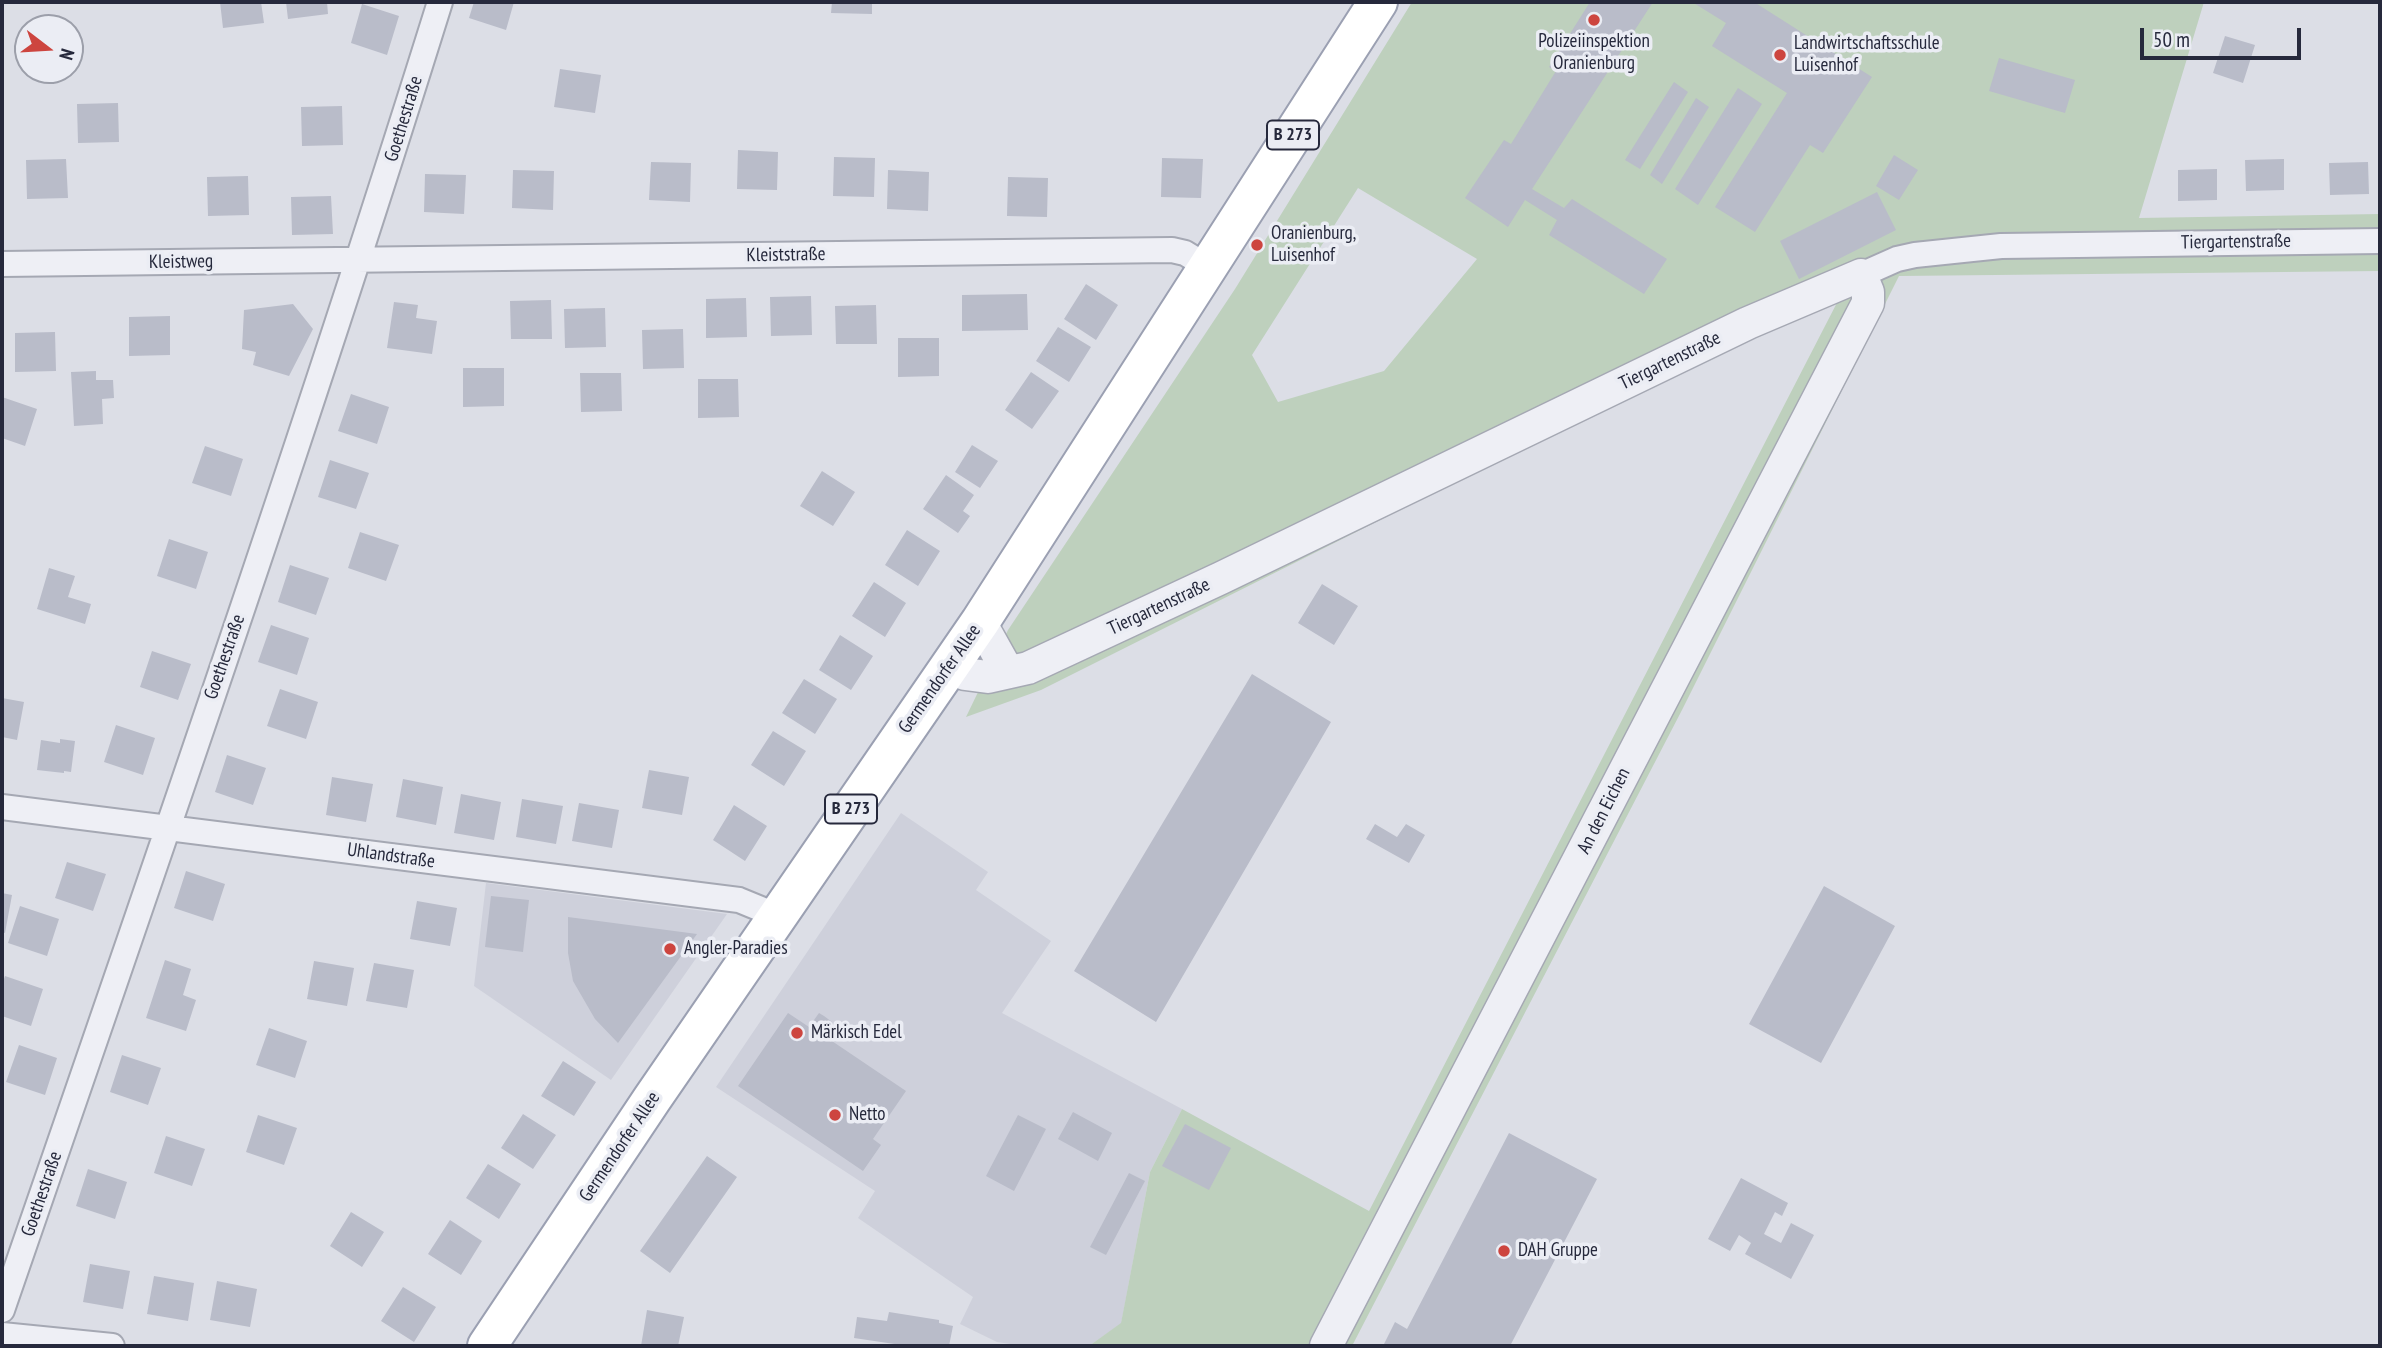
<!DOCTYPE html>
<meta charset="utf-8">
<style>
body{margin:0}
#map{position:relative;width:2382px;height:1348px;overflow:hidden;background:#dcdee6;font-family:"PT Sans Narrow",sans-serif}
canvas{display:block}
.frame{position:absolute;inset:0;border:4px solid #26293c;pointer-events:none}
.north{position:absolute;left:14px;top:14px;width:70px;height:70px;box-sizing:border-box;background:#ebedf4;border:2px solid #9c9faa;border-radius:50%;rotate:107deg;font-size:19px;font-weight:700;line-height:28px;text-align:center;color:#26293c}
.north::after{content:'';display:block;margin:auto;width:24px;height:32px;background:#cd453f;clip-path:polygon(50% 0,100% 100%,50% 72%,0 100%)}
.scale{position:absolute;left:2140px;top:28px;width:161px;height:32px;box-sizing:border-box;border:4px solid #26293c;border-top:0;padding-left:9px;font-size:21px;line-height:24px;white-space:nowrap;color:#26293c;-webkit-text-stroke:5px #ebedf4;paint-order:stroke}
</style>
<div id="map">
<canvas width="2382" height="1348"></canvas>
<div class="frame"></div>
<div class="north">N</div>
<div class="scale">50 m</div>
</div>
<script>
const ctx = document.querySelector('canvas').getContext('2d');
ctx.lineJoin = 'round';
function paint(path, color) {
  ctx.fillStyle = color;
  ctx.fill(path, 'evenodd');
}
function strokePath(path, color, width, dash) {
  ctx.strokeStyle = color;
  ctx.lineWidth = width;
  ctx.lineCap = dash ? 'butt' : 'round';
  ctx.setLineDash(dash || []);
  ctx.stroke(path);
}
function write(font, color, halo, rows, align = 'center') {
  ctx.font = font + ' "PT Sans Narrow",sans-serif';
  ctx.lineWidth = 7;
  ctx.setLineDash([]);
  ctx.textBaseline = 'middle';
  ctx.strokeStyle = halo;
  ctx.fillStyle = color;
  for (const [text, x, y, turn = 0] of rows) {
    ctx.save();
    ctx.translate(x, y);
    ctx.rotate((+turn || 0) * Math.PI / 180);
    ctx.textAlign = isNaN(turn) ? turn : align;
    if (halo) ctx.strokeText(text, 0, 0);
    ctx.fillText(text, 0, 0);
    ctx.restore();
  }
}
paint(new Path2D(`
 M901,813L988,872L976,890L1051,941L1002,1013L1182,1109L1150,1172L1121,1324L1089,1346H1024L997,1342L960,1324L973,1297L858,1218L875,1191L716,1087Z
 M486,883L727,914L611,1080L474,986Z`), '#ced0db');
paint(new Path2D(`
 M1412,2H2204L2139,218L2380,214V271L1899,276L1682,710L1352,1346H1089L1121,1323L1150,1172L1182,1109L1369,1211L1842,293L1821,299L1041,690L966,717L1008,630L1235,289ZM1358,188L1477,259L1384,371L1278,402L1252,355Z`), '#bed0bd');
paint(new Path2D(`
 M220,2H261L264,23L223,28Z
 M286,2H327L328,14L288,19Z
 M474,2H514L506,30L469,18Z
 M832,2H872V14L831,13Z
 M1590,2H1653L1532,189L1564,208L1572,199L1667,259L1644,294L1549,235L1557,220L1525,200L1508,227L1465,198L1504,140L1511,144L1556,71L1549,67Z
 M1692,2H1754L1872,77L1823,153L1810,145L1755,232L1715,207L1787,93L1712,46L1726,23Z
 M362,4L399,16L387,55L351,43Z
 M2225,36L2255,45L2243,83L2213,73Z
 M1999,58L2075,80L2065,113L1989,91Z
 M560,69L601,75L595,113L554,107Z
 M1674,82L1688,92L1640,169L1625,160Z
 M1738,88L1762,104L1698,205L1675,189Z
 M1696,98L1709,107L1662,184L1650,175Z
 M118,103L119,142L78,143L77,104Z
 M342,106L343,145L302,146L301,107Z
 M738,150L778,152L777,190L737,189Z
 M1894,155L1918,170L1899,200L1876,186Z
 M834,157L875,158L874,197L833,196Z
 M1162,158L1203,159L1201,198L1161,197Z
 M66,159L68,198L27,199L26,160Z
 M2284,159V190L2246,191L2245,160Z
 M651,162L691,163L690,202L649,200Z
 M2368,162L2369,194L2330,195L2329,163Z
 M2217,169V200L2178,201V170Z
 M513,170L554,171L553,210L512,208Z
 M888,170L929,172L928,211L887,209Z
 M425,174L466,175L464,214L424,212Z
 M248,176L249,215L208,216L207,177Z
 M1008,177L1048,178L1047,217L1007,216Z
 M1877,192L1896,230L1799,279L1780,241Z
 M331,196L333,234L292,235L291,197Z
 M1086,284L1118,305L1096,340L1064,319Z
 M1027,294L1028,330L962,331V295Z
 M811,296L812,335L771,336L770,297Z
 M746,298L747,337L706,338V299Z
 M551,300L552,339H511L510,301Z
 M394,302L418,305L416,318L437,321L432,354L387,348Z
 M293,304L313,329L289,376L253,365L256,352L242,349L244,310Z
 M876,305L877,344H836L835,306Z
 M605,308L606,347L565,348L564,309Z
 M170,316V355L129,356V317Z
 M1058,327L1091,347L1069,382L1036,361Z
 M683,329L684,368L643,369L642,330Z
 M55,332L56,371L15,372V333Z
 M898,338H939V376L898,377Z
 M463,368H504V406L463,407Z
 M96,371V380H113L114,398L102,399L103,424L74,426L71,372Z
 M1031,372L1059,391L1032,429L1005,410Z
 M580,373H621L622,411L581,412Z
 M698,379H738L739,417L698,418Z
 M351,394L389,407L377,444L338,431Z
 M2,397L37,409L25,446L2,438Z
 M972,445L998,461L980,488L955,472Z
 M205,446L243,459L231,496L192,483Z
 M330,460L369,473L356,509L318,497Z
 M822,471L855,492L833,526L800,506Z
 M946,475L974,495L963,511L970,516L958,533L923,509Z
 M907,530L940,551L918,586L885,565Z
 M360,532L399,545L386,581L348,568Z
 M169,539L208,552L196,589L157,576Z
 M290,565L329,578L316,615L278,602Z
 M49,568L75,576L68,597L91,604L85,624L37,609Z
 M874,582L906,603L885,637L852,616Z
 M1322,584L1358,606L1334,645L1298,623Z
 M271,625L309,638L297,675L258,662Z
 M840,635L873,656L851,690L819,670Z
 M152,651L191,664L178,700L140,687Z
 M1252,674L1331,722L1156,1022L1074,971Z
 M804,679L837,699L815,734L782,713Z
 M280,689L318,702L306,739L267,726Z
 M2,698L24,702L17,740L2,737Z
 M116,725L155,738L143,775L104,762Z
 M773,731L806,751L784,786L751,765Z
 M60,739L75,741L71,772L64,771V773L37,770L41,740L60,743Z
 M227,755L266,768L253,805L215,792Z
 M649,770L689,777L682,815L642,808Z
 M332,777L373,784L366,822L326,815Z
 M403,779L443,787L436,825L396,817Z
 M461,794L501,802L494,840L454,833Z
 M522,799L563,806L556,844L516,837Z
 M579,803L619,810L612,848L572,841Z
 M734,805L767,826L745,861L713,840Z
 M1375,824L1397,837L1406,824L1425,835L1409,863L1366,839Z
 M67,862L106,874L93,911L55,898Z
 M186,871L225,884L213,921L174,908Z
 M1824,886L1895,926L1821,1063L1749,1024Z
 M2,893L12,895L5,933L2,932Z
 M491,896L529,900L523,952L485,947Z
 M417,901L457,908L450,946L410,939Z
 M20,906L59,919L47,956L8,943Z
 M568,917L697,934L618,1043L595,1019L573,981L568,953Z
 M165,960L191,969L183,995L196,1000L186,1031L146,1018Z
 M314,961L354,968L347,1006L307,999Z
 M374,963L414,970L407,1008L366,1001Z
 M5,976L43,989L31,1026L2,1016V985Z
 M788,1013L809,1027L819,1013L824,1016L832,1022L823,1035L906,1091L873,1139L881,1145L863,1171L738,1086Z
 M269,1028L307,1041L295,1078L256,1065Z
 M19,1045L57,1058L45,1095L6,1082Z
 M122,1055L161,1068L148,1105L110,1092Z
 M563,1061L596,1082L574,1116L541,1096Z
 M1073,1112L1112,1133L1098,1161L1058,1139Z
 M523,1114L556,1135L533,1169L501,1148Z
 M258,1115L297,1128L284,1165L246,1152Z
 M1018,1115L1046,1129L1014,1191L986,1176Z
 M1185,1124L1231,1148L1209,1190L1162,1166Z
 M1509,1133L1597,1179L1510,1346H1383L1395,1322L1407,1329Z
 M166,1136L205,1149L192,1186L154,1173Z
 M707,1156L737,1177L670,1273L640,1251Z
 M488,1164L521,1184L499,1219L466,1198Z
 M88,1169L127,1182L115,1219L76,1206Z
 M1129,1173L1145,1181L1106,1255L1090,1247Z
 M1741,1178L1788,1203L1782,1216L1775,1212L1764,1234L1781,1243L1791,1223L1814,1235L1791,1279L1745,1254L1751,1243L1739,1235L1730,1251L1708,1239Z
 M351,1212L384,1232L362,1267L330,1246Z
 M450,1220L482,1241L461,1275L428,1254Z
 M90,1264L130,1271L123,1309L83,1302Z
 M154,1276L194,1283L188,1321L147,1314Z
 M217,1281L257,1289L250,1327L210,1320Z
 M403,1287L436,1307L414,1342L381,1321Z
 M647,1310L684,1317L678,1346H641Z
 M889,1312L939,1320V1323L953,1326L949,1346H908L854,1338L857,1317L887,1321Z`), '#b9bcc9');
const minor = new Path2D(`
 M2,264L1172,250L1185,253L1208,267
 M1861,275L1897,259L1915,255L2001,246L2380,241
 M2,807L739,900L778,916
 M2,1310C152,875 303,441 440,2
 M2,1335L112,1346`);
const tertiary = new Path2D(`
 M980,622L1008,672
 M948,668L965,674L988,677L1028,668L1221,578L1748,323L1861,275L1868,292V303L1326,1346`);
const primary = new Path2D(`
 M487,1346L652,1099L980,622L1378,2`);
strokePath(minor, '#a5a8b3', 28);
strokePath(tertiary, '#a5a8b3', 35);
strokePath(primary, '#9ba0b2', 42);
strokePath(minor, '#eeeff5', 24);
strokePath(tertiary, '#eeeff5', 32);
strokePath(primary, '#fff', 38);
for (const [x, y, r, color] of [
 [1594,20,7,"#cd453f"],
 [1780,55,7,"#cd453f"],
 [1257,245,7,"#cd453f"],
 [670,949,7,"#cd453f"],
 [797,1033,7,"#cd453f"],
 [835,1115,7,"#cd453f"],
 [1504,1251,7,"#cd453f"]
]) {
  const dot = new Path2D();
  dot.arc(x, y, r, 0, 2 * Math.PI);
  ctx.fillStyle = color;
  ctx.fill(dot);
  strokePath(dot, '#ebedf4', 2.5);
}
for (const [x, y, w] of [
 [1293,135,52],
 [851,809,52]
]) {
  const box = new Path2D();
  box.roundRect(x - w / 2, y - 14.5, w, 29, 5);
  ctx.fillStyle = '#ebedf4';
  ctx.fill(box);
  strokePath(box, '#26293c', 2);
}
write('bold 18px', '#26293c', null, [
 ["B 273",1293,135],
 ["B 273",851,809]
]);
write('19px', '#26293c', '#ebedf4', [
 ["Polizeiinspektion",1594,42,"center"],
 ["Oranienburg",1594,64,"center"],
 ["Landwirtschaftsschule",1794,44],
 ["Luisenhof",1794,66],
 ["Oranienburg,",1271,234],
 ["Luisenhof",1271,256],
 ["Angler-Paradies",684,949],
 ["Märkisch Edel",811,1033],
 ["Netto",849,1115],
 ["DAH Gruppe",1518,1251]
], 'left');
write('19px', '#26293c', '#ebedf4', [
 ["Goethestraße",404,119,-73],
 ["Tiergartenstraße",2236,242,-1],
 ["Kleiststraße",786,255,-1],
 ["Kleistweg",181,262,-1],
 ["Tiergartenstraße",1670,361,-26],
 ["Tiergartenstraße",1159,607,-25],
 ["Goethestraße",225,657,-71],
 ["Germendorfer Allee",940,679,-55],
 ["An den Eichen",1604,811,-63],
 ["Uhlandstraße",391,856,8],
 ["Germendorfer Allee",620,1147,-56],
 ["Goethestraße",42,1194,-71]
]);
</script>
